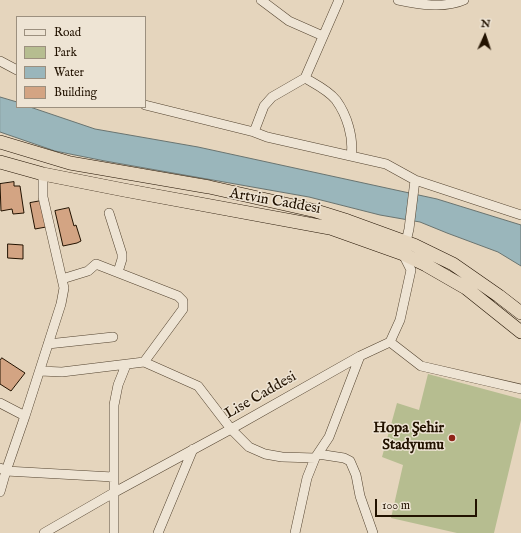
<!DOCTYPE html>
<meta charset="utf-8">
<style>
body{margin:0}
#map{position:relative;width:521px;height:533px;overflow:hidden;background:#e5d5bd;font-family:"IM FELL English",serif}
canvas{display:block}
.legend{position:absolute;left:16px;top:16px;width:130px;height:92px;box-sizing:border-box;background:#eee4d4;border:1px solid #9c907f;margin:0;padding:5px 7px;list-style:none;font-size:12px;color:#221200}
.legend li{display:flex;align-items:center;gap:8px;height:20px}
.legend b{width:20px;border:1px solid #9c907f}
.north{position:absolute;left:465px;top:16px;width:40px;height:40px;-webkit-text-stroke:3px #eee4d4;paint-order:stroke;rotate:3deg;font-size:11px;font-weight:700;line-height:16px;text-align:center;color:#221200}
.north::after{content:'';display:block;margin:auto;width:14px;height:18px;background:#221200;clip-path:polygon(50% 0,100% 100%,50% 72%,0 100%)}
.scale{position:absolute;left:375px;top:499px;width:102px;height:18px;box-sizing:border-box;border:2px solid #221200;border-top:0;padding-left:5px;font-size:12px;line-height:14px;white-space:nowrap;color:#221200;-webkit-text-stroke:3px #eee4d4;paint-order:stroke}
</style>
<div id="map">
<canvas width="521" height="533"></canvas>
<ul class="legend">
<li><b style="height:5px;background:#eee4d4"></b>Road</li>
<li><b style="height:11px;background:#b6bd90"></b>Park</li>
<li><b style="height:11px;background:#9ab6bb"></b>Water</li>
<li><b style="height:11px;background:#d3a483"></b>Building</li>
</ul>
<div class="north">N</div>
<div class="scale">100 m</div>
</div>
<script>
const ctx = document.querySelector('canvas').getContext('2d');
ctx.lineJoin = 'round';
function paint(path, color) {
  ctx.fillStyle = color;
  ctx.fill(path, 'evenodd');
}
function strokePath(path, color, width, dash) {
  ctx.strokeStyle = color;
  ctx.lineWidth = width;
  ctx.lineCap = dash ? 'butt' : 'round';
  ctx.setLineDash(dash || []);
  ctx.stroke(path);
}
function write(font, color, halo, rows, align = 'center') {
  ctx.font = font + ' "IM FELL English",serif';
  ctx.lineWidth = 3;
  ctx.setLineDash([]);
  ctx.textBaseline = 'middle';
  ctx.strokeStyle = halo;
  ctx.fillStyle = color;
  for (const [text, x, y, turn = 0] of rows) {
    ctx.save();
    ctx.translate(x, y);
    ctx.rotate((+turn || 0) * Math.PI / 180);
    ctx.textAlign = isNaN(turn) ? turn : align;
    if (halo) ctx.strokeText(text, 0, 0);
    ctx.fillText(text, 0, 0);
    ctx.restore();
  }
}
paint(new Path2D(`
 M428,374L521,399V420L494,533H457L391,518L403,465L382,457L397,403L419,410Z`), '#b6bd90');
const water = new Path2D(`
 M0,97L17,102V107H30L95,129L198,147L437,199L521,225V266L498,252L447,233L420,222L380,215L309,197L105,161L55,151L0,132Z`);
paint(water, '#9ab6bb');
strokePath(water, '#6a7470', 1);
const building = new Path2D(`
 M14,182V186H20L24,213L13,214L12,209L1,211L0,184Z
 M41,201L46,227L35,229L30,203Z
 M69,208L74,226L76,225L81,241L77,243L63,246L55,211Z
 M8,244L23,245V259L8,258Z
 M2,358L25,373L11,391L0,384V361Z`);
paint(building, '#d3a483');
strokePath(building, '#221200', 1);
const minor = new Path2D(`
 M261,0L289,21L323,36
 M398,0C418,4 444,9 464,0
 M0,61L17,70
 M305,78C315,84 328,90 336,100C347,115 354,138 351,156
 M254,132L264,106L272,97L305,78L339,0
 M415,180L521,215
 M109,213L122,254V259L118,272
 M62,279L88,271L96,264L178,296L183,301V309L144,362
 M390,342L421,366L521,389
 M48,344L113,337
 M40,371L62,372L144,362L198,386L231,429L249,447L265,454L282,457L315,458
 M0,403L25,416L6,471L0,492
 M25,416L61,304L64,288L43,197V174
 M318,454L344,458L350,461L356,475L360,496L373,533
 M0,468L6,471L113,477
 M44,533L115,492L231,429L360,356L390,342L400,320L411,270L403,254L409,229L415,180L386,164L267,137L254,132L145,105
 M114,533V405L118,385L126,365
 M158,533L193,449
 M295,533L307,478L315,458L329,437L360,356`);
const highway = new Path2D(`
 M0,142L70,163L209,187L316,211L348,221L414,245L453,264L499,296L521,313
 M0,162L43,174L124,190L330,228L403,254L426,265L466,288L521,332`);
strokePath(minor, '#53432f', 10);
strokePath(highway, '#221200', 14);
strokePath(minor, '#eee4d4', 9);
strokePath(highway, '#e5d5bd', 13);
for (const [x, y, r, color] of [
 [452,438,4,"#8f2418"]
]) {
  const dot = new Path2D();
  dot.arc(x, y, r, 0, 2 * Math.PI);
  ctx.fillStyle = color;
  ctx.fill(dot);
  strokePath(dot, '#eee4d4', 1.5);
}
write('15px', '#221200', '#eee4d4', [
 ["Artvin Caddesi",275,202,10],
 ["Lise Caddesi",261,396,-30]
]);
write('bold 15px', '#221200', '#eee4d4', [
 ["Hopa Şehir",444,429],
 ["Stadyumu",444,446]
], 'right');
</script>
